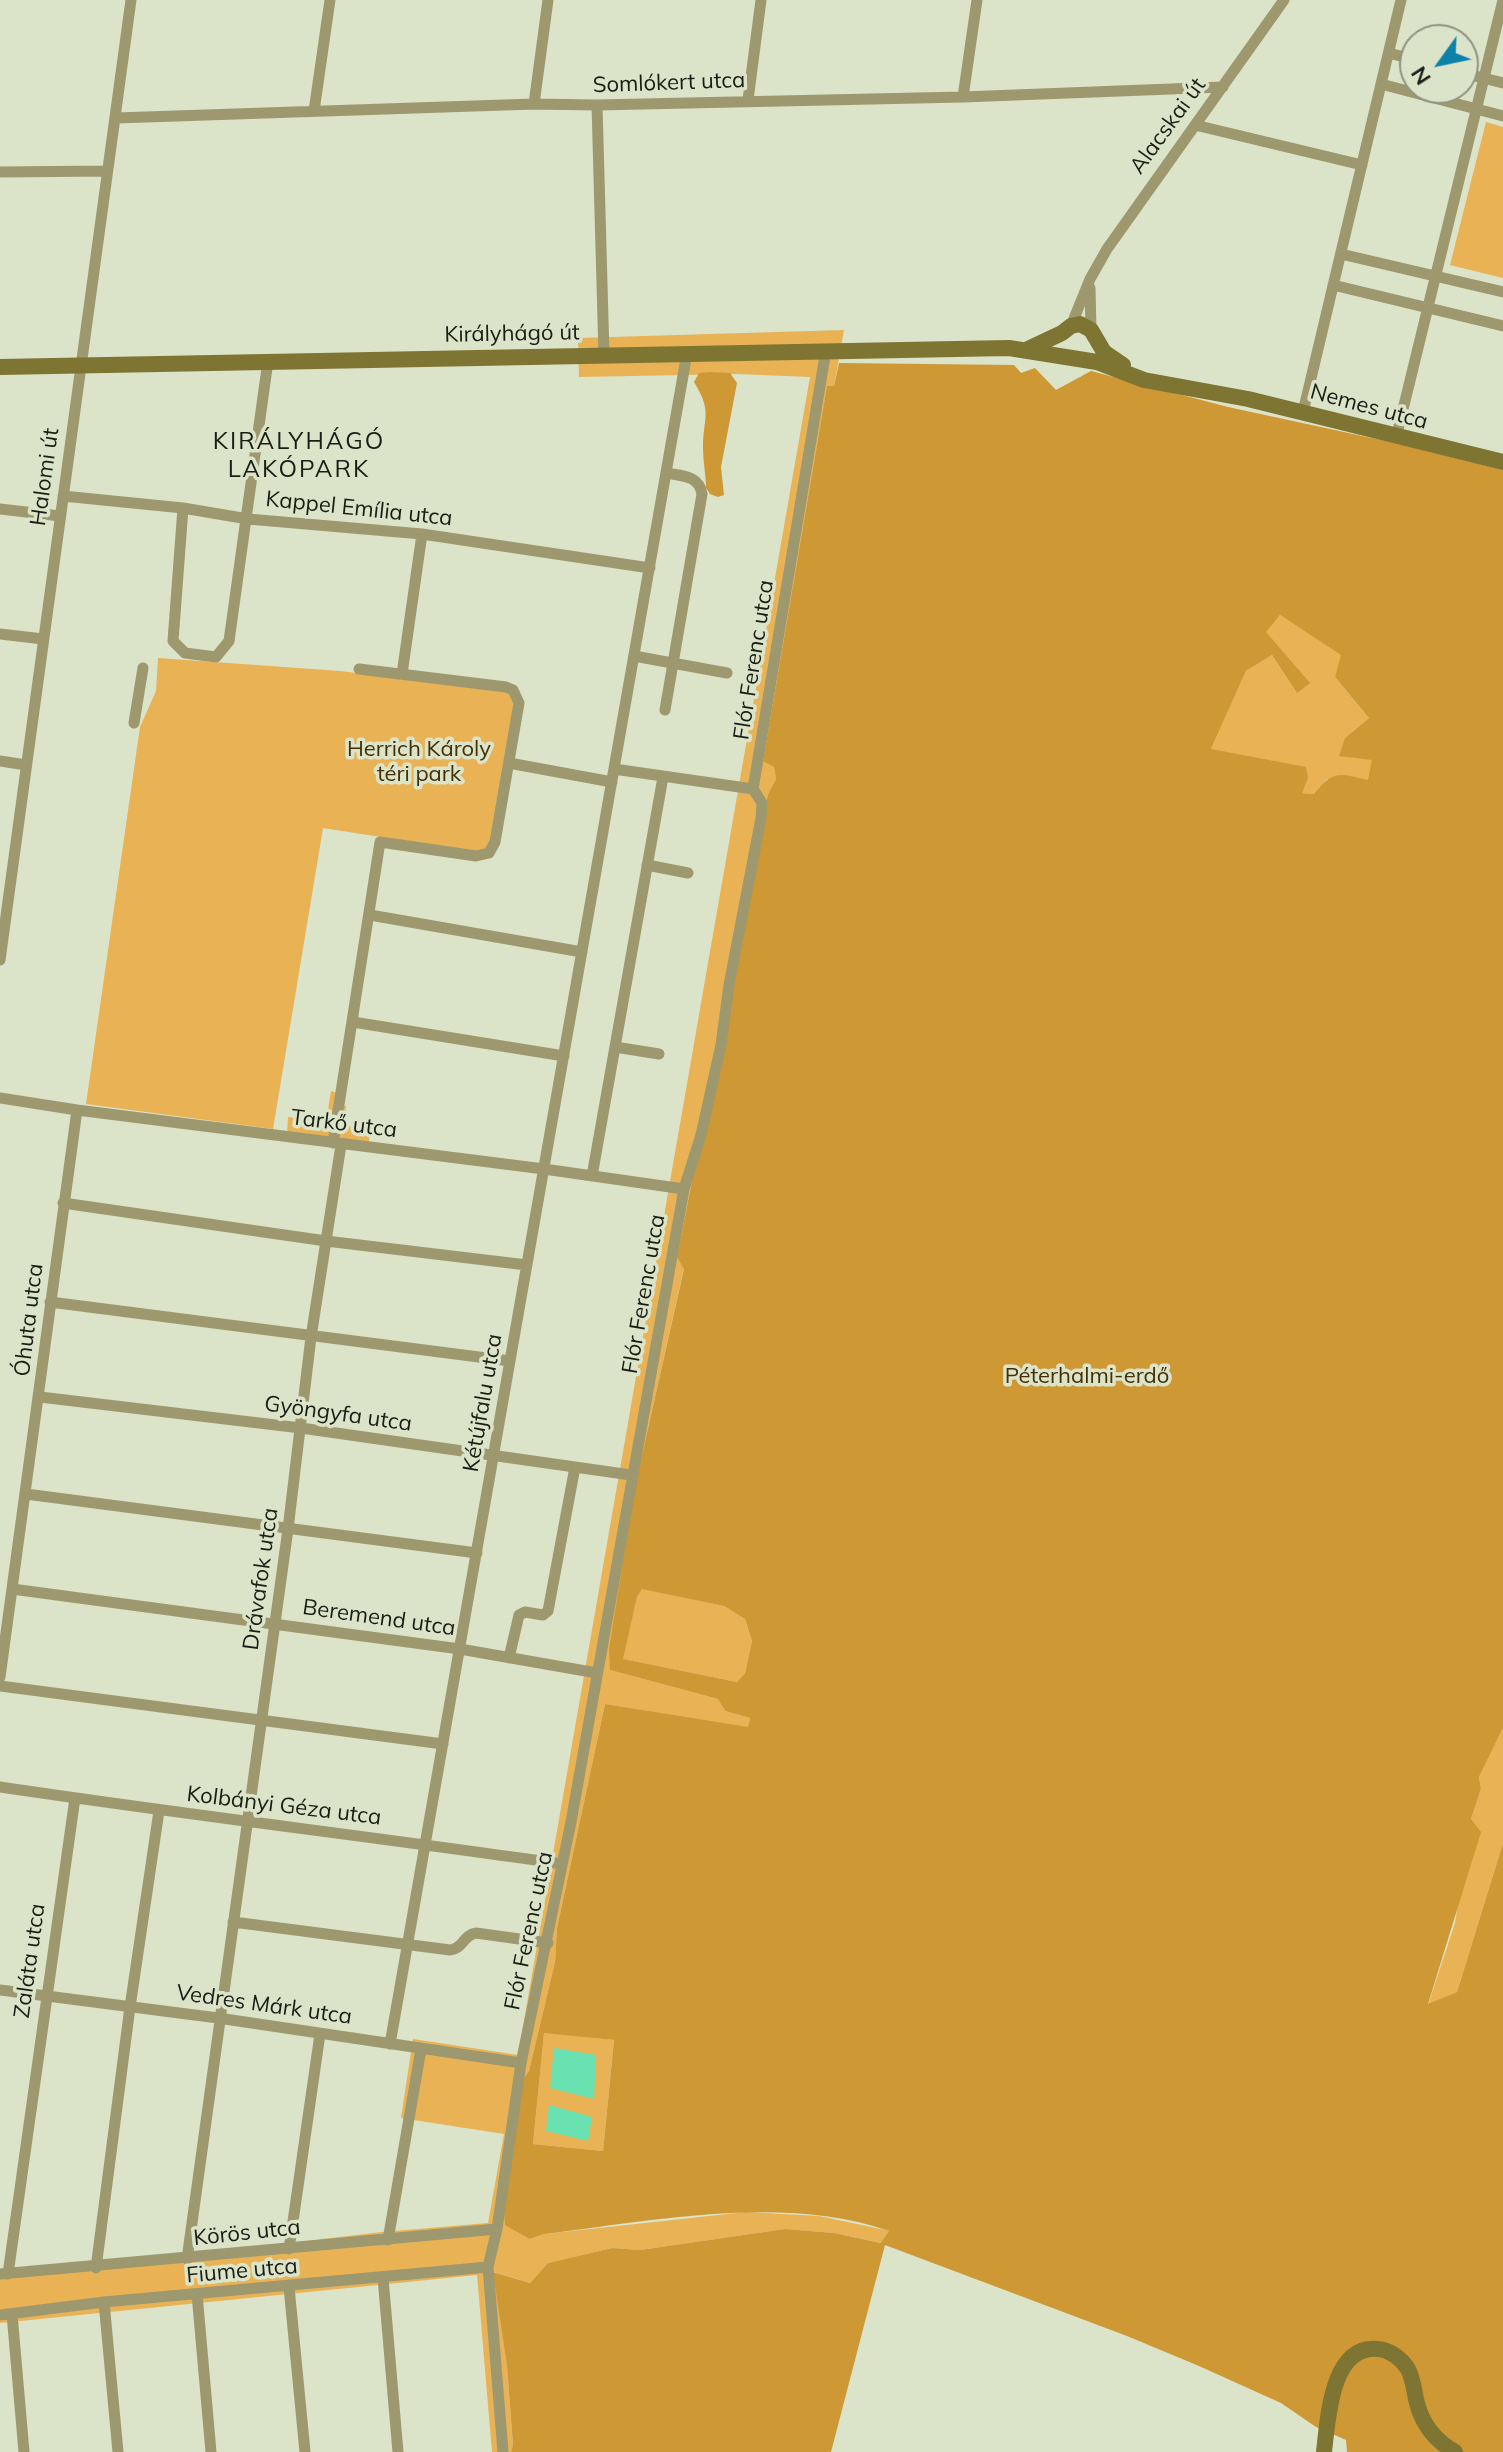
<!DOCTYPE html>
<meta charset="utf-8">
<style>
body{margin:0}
#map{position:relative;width:1503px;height:2452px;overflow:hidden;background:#dbe3c9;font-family:Mulish,sans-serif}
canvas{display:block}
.north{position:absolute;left:1399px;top:24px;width:80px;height:80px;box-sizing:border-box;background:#dbe3c9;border:2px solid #8e9481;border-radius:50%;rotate:237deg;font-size:22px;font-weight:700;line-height:32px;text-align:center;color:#1a1d14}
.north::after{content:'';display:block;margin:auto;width:28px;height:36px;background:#0d82a8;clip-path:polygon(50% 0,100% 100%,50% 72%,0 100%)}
</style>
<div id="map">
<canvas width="1503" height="2452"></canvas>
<div class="north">N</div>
</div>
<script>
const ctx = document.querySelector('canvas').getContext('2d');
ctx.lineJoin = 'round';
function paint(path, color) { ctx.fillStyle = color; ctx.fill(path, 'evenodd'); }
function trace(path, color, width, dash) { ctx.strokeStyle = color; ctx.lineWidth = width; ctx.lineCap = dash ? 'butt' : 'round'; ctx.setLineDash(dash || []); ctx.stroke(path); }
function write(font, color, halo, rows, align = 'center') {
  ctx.font = font + ' Mulish,sans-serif'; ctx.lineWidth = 7; ctx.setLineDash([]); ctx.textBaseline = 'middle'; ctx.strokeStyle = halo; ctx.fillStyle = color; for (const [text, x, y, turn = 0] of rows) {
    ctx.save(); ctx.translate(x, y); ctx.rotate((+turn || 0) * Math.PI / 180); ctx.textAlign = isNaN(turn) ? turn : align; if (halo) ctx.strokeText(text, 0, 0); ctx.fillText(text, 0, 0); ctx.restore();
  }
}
const green = new Path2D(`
 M1486,122L1503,127V278L1450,265Z
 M844,330L834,386L827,387L763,760L774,767L776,779L768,794L677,1257L684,1268L635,1486L610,1670L718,1699L725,1711L750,1718L748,1728L605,1704L557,1928L555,1962L529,2071L524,2078L530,2239L544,2234L746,2212L819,2216L890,2231L882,2243L834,2233L785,2229L640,2250L612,2248L548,2263L530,2283L494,2272L507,2366L513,2445L511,2452H492L477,2275L0,2323V2277L382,2232L488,2223L504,2134L401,2118L413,2039L518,2055L810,377L737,374L579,377L578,338Z
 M1280,615L1342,655L1335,677L1369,718L1345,738L1373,760L1369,780L1327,779L1314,794L1302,793L1211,749L1246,671L1272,655L1297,693L1265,632Z
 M158,658L340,671L503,691L508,693L514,701L491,841L487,849L477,852L323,828L273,1129L86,1104L140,727L156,691Z
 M331,1091L337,1093L330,1141L287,1135L288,1117L319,1121L327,1116Z
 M341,1106H346L344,1122L348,1126L371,1129L368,1146L336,1141Z
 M642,1588L724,1606L745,1619L752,1641L745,1673L737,1682L622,1659L637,1597Z
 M1503,1728V1843L1457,1992L1428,2005L1455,1923L1471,1819L1481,1789L1479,1777Z
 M544,2032L614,2040L603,2151L533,2144Z`);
const forest = new Path2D(`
 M839,363L1014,365L1021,373L1035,368L1056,390L1091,371L1228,407L1395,443L1503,470V1728L1479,1777L1481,1789L1471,1819L1481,1832L1428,2004L1457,1992L1503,1843V2452H1347L1346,2440L1316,2427L1281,2403L1199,2366L1127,2336L885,2245L831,2452H511L513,2445L507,2366L493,2272L530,2283L548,2263L612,2248L640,2250L785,2229L834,2233L881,2243L889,2231C785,2194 652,2221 544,2234L530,2239L505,2225L504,2205L524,2078L529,2071L555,1962L557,1928L605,1704L748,1727L750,1718L725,1711L718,1699L610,1670L609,1649L635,1486L684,1269L677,1257L768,794L776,779L774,767L763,761L827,386H834ZM1280,615L1341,655L1335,677L1369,718L1345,738L1339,756L1372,760L1368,780C1339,774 1334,769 1314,794L1302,793L1308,778L1306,767L1211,749L1246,671L1272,655L1297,693L1310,683L1266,632ZM642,1589L724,1606L745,1619L752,1641L745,1673L737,1682L623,1659L637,1597ZM544,2033L614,2040L603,2151L533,2144Z
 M711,372L730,373L737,383L721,467L724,495L718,497L710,494L706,488C706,475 703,462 703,449C703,416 713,413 694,382L699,373Z`);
const water = new Path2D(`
 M554,2048L596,2055L594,2099L550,2088Z
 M549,2105L592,2117L588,2141L546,2131Z`);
const street = new Path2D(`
 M1389,53L1415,60
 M1463,73L1503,83
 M1381,84L1503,116
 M963,97L977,0
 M748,100L761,0
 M534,104L548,0
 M597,105L604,355
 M314,111L330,0
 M116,118L534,104L597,105L963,97L1223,87
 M1195,125L1362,165
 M0,172L107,171
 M1341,254L1503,292
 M1333,285L1503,326
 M1090,288L1091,330
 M1071,326L1090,279L1107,249L1284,0
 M1303,412L1401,0
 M1396,438L1503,0
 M63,496L183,508L248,519L422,534L650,568
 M183,508L173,641L185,653L216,657L229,641L268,361
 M0,509L60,516
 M0,634L43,639
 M634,656L727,673
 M402,674L422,534
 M665,710L702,494C699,475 682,476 666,473
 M134,723L143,668
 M0,761L26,765
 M509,763L612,782
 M614,769L753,789
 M647,865L688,873
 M370,915L582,952
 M0,960L131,0
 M353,1022L564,1056
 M615,1047L659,1054
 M0,1098L77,1110L544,1169L684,1189
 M333,1143L380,842L476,856L489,853L495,842L519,703L513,690L506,687L359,669
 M592,1176L663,777
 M63,1203L326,1241L527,1265
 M50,1302L510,1361
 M40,1397L301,1428L631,1475
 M26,1494L477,1553
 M12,1589L460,1649L597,1673
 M509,1658L519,1615L525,1612L543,1615L548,1611L575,1467
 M0,1677L77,1110
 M0,1686L443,1744
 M0,1787C187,1815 375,1837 562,1864
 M233,1922L450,1950C463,1949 463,1935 476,1933L548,1943
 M0,1990L218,2018L521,2063
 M390,2044L687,353
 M388,2240L421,2049
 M289,2249L320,2034
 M187,2259L288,1529L311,1337L341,1145
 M96,2268L130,2007L159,1811
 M0,2274L497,2229
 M8,2274L75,1798
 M383,2278L398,2452
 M289,2287L305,2452
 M197,2294L211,2452
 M104,2302L118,2452
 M12,2314L24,2452
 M0,2315L104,2302L488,2267
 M503,2452L488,2267L497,2229L521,2063L571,1822L684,1189L701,1135L721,1045L729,985L761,818L762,803L753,789L826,350`);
const secondary = new Path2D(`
 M1028,349L1062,333L1071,326L1080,324L1091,330L1104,352L1123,365
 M0,367L1009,348L1097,362L1144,380L1248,399L1503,462
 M1324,2452C1328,2419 1331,2344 1378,2349C1390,2350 1402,2359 1408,2369C1413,2379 1414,2389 1416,2399C1421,2423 1434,2440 1455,2452`);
const streetNames = [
 ["Somlókert utca",669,83,-2],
 ["Alacskai út",1168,126,-54],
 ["Királyhágó út",512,334,-1],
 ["Nemes utca",1369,407,15],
 ["Halomi út",45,477,-82],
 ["Kappel Emília utca",359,509,6],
 ["Flór Ferenc utca",754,660,-81],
 ["Tarkő utca",344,1124,7],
 ["Flór Ferenc utca",644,1294,-80],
 ["Óhuta utca",29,1320,-83],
 ["Kétújfalu utca",483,1403,-80],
 ["Gyöngyfa utca",338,1414,8],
 ["Drávafok utca",261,1579,-82],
 ["Beremend utca",379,1618,8],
 ["Kolbányi Géza utca",284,1806,7],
 ["Flór Ferenc utca",529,1931,-78],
 ["Zaláta utca",30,1961,-82],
 ["Vedres Márk utca",264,2005,8],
 ["Körös utca",247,2233,-6],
 ["Fiume utca",242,2271,-5]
];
const parkNames = [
 ["Herrich Károly",419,749],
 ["téri park",419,774],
 ["Péterhalmi-erdő",1087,1376]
];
const neighbourhoodNames = [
 ["KIRÁLYHÁGÓ",299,442],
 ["LAKÓPARK",299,470]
];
paint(green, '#e8b255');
paint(forest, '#ce9835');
paint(water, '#6ae1b0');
trace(street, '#9e986e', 11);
trace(secondary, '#7f7533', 16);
write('22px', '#1a1d14', '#dbe3c9', streetNames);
write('22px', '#452f05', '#dbe3c9', parkNames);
ctx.letterSpacing = '2px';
write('24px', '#1a1d14', '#dbe3c9', neighbourhoodNames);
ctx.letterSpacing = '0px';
</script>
